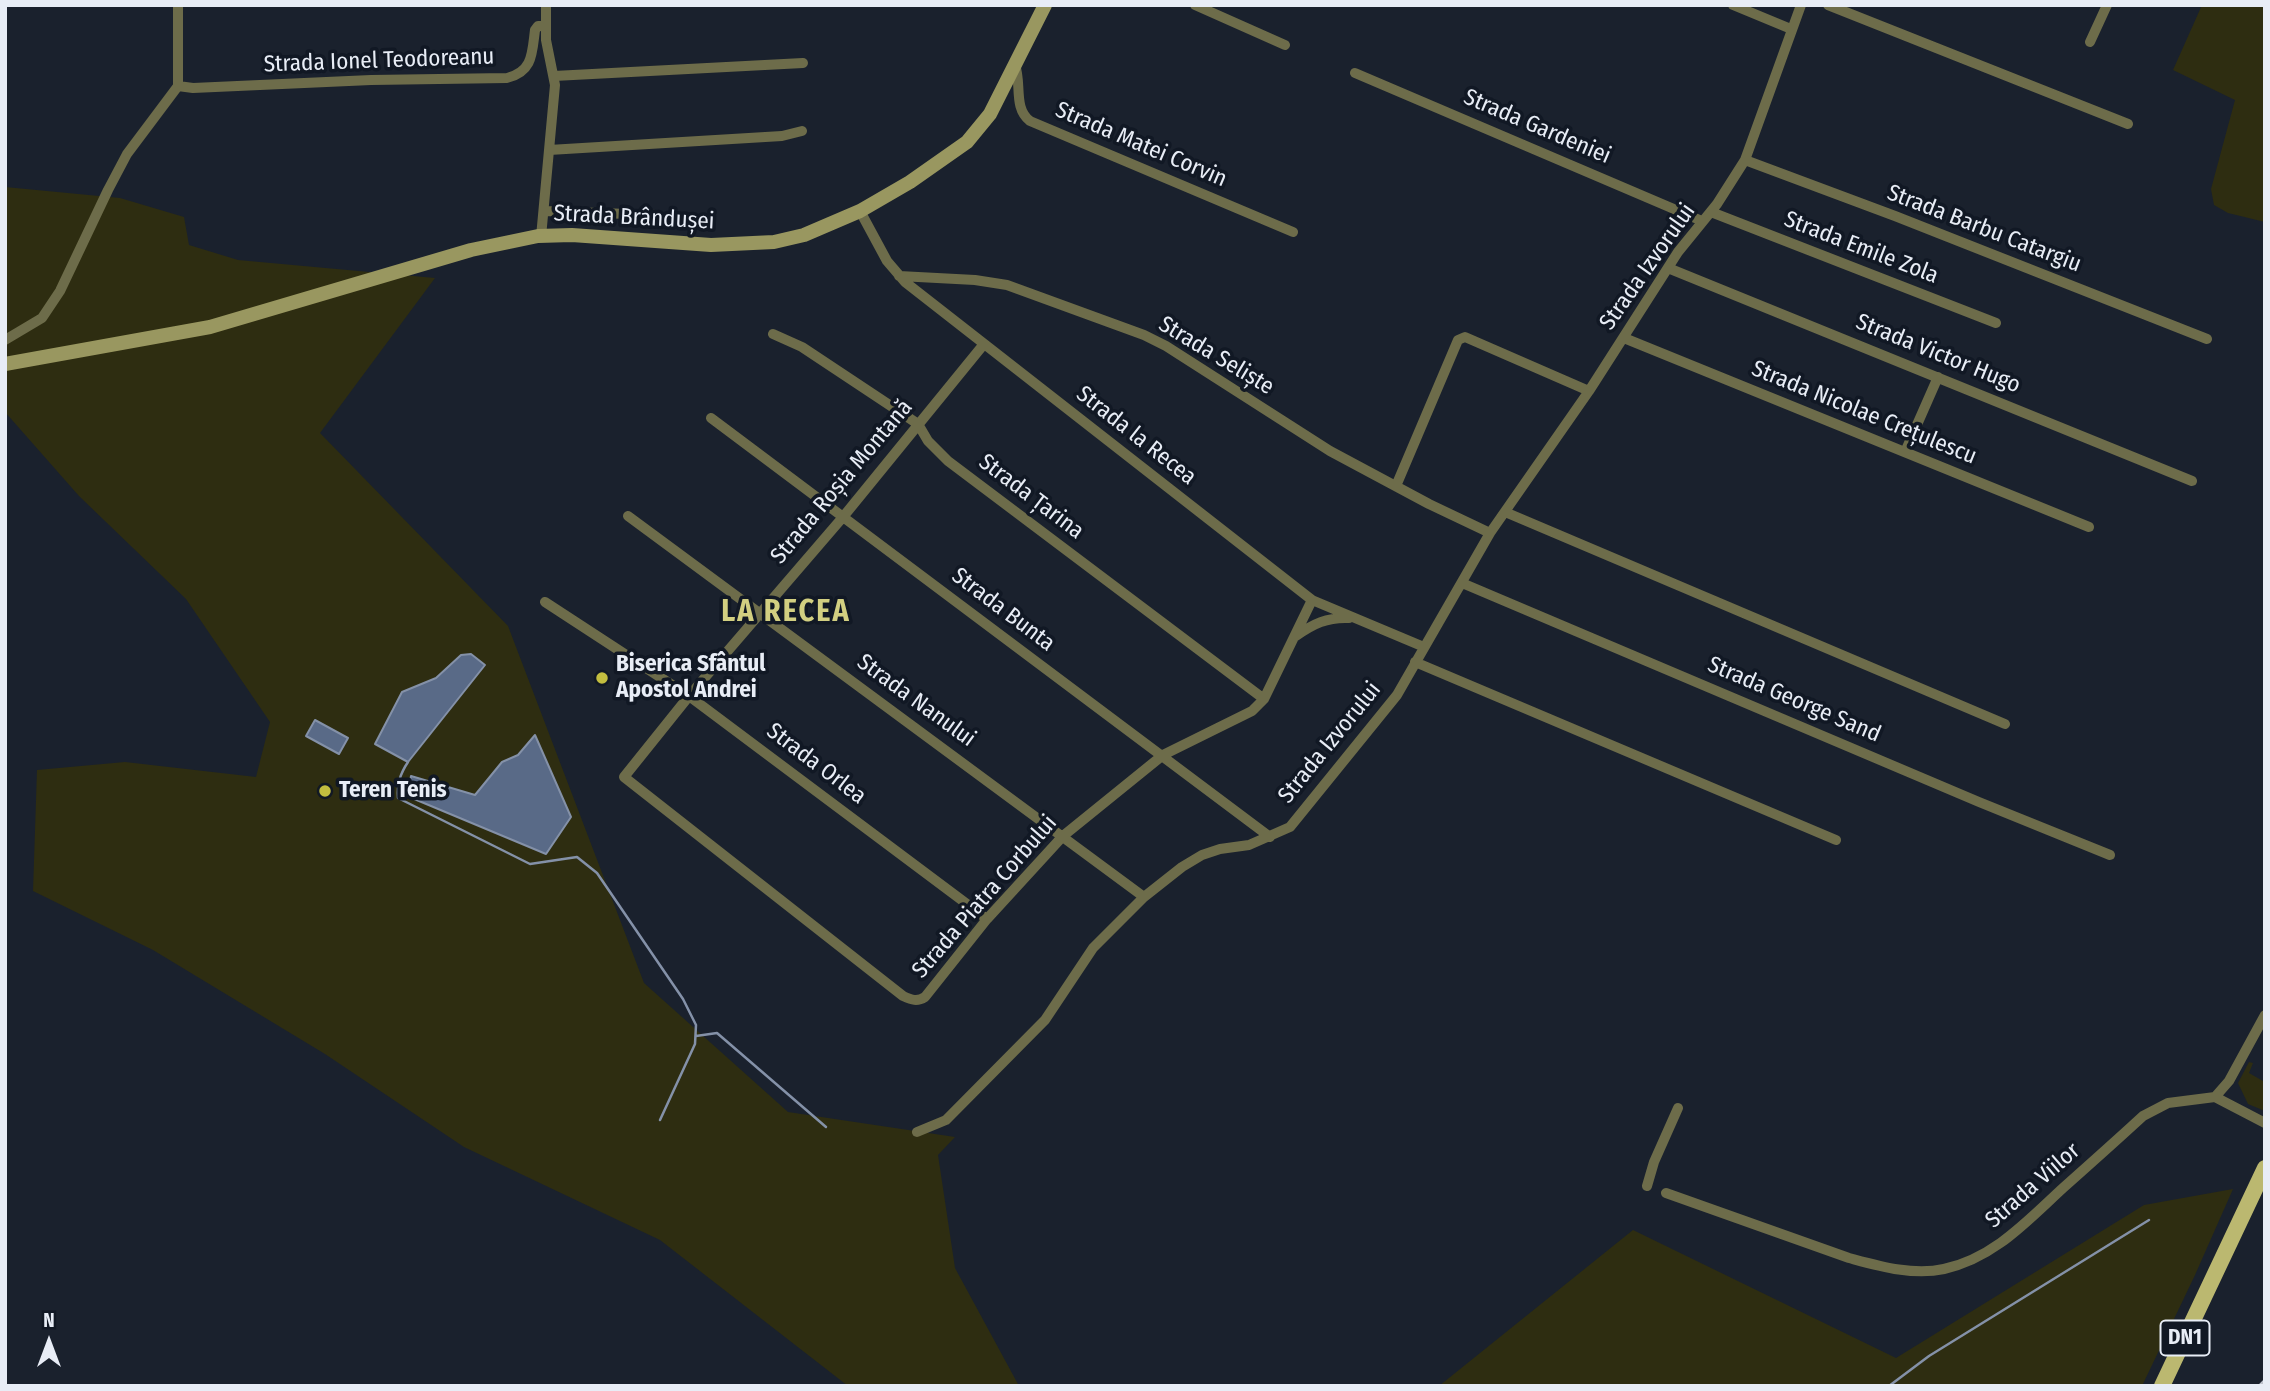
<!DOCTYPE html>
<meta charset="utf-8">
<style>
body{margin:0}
#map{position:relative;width:2270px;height:1391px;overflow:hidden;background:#1a212d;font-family:"Fira Sans Condensed",sans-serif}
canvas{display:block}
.frame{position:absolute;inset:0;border:7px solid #e8edf6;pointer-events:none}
.north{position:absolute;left:14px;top:1307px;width:70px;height:70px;-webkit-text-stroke:5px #111824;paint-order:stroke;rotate:0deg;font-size:19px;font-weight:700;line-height:28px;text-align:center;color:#e8edf6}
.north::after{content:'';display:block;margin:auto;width:24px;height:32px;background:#e8edf6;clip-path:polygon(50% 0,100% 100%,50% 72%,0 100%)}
</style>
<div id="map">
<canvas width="2270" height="1391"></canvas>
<div class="frame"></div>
<div class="north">N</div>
</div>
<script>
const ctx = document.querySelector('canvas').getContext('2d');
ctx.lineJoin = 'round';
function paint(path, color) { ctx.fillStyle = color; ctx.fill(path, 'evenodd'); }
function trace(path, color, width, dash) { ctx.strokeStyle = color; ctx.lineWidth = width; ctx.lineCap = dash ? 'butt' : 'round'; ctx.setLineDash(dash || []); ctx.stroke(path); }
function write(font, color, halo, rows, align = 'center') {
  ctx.font = font + ' "Fira Sans Condensed",sans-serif'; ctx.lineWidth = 7; ctx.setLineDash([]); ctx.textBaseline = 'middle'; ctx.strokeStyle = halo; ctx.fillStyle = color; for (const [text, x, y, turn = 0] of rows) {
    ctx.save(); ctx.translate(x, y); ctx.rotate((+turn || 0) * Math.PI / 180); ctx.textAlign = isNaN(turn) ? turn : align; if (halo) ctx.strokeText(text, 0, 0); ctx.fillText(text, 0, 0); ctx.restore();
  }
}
const green = new Path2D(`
 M2202,5H2265V222L2228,213L2214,205L2211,189L2235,100L2173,70Z
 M5,187L120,198L184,217L189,245L238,260L435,278L320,433L508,626L644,983L788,1112L955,1137L938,1155L955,1268L1019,1386H848L660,1240L464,1147L325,1054L153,950L33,891L37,770L125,762L256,777L270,722L186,599L79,496L5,412Z
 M2249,1062L2253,1063L2249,1073L2263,1081L2265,1079V1111L2248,1104L2238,1083Z
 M2233,1189L2195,1275L2142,1386H1439L1633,1230L1896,1358L2144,1205Z`);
const water = new Path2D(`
 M471,654L485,665L408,762L375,744L402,692L436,678L461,655Z
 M315,720L348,738L339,754L306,736Z
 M535,735L571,817L546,854L407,796L411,776L475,795L502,762L518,755Z`);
const stream = new Path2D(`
 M408,762C400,774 397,784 398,798L530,864L577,857L597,873L683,999L696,1025L695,1044L660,1120
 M696,1036L717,1033L826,1127
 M1889,1386L1929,1356L2149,1220`);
const minor = new Path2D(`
 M178,5V86
 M1195,5L1285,45
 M1733,5L1791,29
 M1828,5L2128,124
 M2090,42L2107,5
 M1015,65C1022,84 1013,108 1030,121L1293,232
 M1355,73L1702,221
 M554,76L803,63
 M178,86L193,88L371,80L507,78C533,72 532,53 535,30L538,26H545
 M549,150L782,136L802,131
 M1745,160L1895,216L2207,339
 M544,211L656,215
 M860,211L887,261L905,282L1312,600L1424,647
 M1711,212L1996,323
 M541,237L555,85L546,40V5
 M1668,268L2192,481
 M899,276L975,280L1007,285L1144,335L1166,346L1330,451L1429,504L1490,533
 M773,334L802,347L918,424L928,441L948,461L1264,699
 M1624,338L2089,527
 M5,340L42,318L60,291L108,190L127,154L178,86
 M984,344L843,517L689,696L624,777L903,996C912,1000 917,1002 925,997L987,919L1063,836L1163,755L1252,711L1264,699L1312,600
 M711,418L1270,837
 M1905,452L1938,377
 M1396,486L1458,340L1465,337L1589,391
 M1505,512L2005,724
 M628,516L1144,897
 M1462,583L1979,802L2110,855
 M545,602L689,696L987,919
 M1296,636C1313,624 1327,617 1349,618
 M1415,662L1836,840
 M2215,1097L2229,1081L2265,1015
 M917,1132L946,1120L1045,1020L1093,948L1144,897L1182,867L1202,855L1220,849L1249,845L1290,827L1397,695L1490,533L1589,391L1678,252L1717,204L1745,160L1801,5
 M1647,1186L1654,1162L1678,1108
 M1666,1193L1849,1258C1879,1266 1913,1276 1944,1269C1994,1258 2027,1221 2063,1188C2090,1164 2117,1140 2143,1116L2168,1103L2215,1097L2265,1123`);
const secondary = new Path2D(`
 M5,364L210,327L471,250L538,236L572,235L711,245L774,242L804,235L860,211L910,182L967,142L990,114L1045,5`);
const primary = new Path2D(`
 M2162,1386L2265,1168`);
const rail = new Path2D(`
 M2259,1386L2265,1380`);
const markers = [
 [602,678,7,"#c2bd3f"],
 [325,791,7,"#c2bd3f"]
];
const shields = [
 [2185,1338,49]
];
const shieldNames = [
 ["DN1",2185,1338]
];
const streetNames = [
 ["Strada Ionel Teodoreanu",379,61,-2],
 ["Strada Gardeniei",1537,127,23],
 ["Strada Matei Corvin",1141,145,23],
 ["Strada Brândușei",634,218,3],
 ["Strada Barbu Catargiu",1984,229,21],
 ["Strada Emile Zola",1861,248,21],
 ["Strada Izvorului",1648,267,-55],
 ["Strada Victor Hugo",1938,354,22],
 ["Strada Seliște",1216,356,31],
 ["Strada Nicolae Crețulescu",1864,413,22],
 ["Strada la Recea",1136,436,38],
 ["Strada Roșia Montană",842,482,-50],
 ["Strada Țarina",1031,497,37],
 ["Strada Bunta",1003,610,37],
 ["Strada George Sand",1794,700,23],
 ["Strada Nanului",916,701,36],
 ["Strada Izvorului",1330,743,-51],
 ["Strada Orlea",816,764,37],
 ["Strada Piatra Corbului",985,897,-49],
 ["Strada Viilor",2033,1186,-41]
];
const poiNames = [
 ["Biserica Sfântul",616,665],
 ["Apostol Andrei",616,691],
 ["Teren Tenis",339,791]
];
const districtNames = [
 ["LA RECEA",786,613]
];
paint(green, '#2e2d11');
paint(water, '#596a87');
trace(water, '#8491a8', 2);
trace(stream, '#8491a8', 2.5);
trace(minor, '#6d6c4a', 10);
trace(secondary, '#999760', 14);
trace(primary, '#bbb870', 16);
trace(rail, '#bec3cd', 2.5, [12, 12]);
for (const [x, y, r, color] of markers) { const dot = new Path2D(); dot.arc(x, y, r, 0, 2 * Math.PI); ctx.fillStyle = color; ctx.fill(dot); trace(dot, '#111824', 2.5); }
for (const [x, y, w] of shields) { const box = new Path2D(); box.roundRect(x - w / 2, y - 17.5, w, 35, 5); ctx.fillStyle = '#111824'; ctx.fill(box); trace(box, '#e8edf6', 2); }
write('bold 21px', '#e8edf6', null, shieldNames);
write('23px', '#e8edf6', '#111824', streetNames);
write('bold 23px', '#e8edf6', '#111824', poiNames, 'left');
ctx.letterSpacing = '2px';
write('bold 30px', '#d2cf81', '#111824', districtNames);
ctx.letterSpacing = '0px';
</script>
